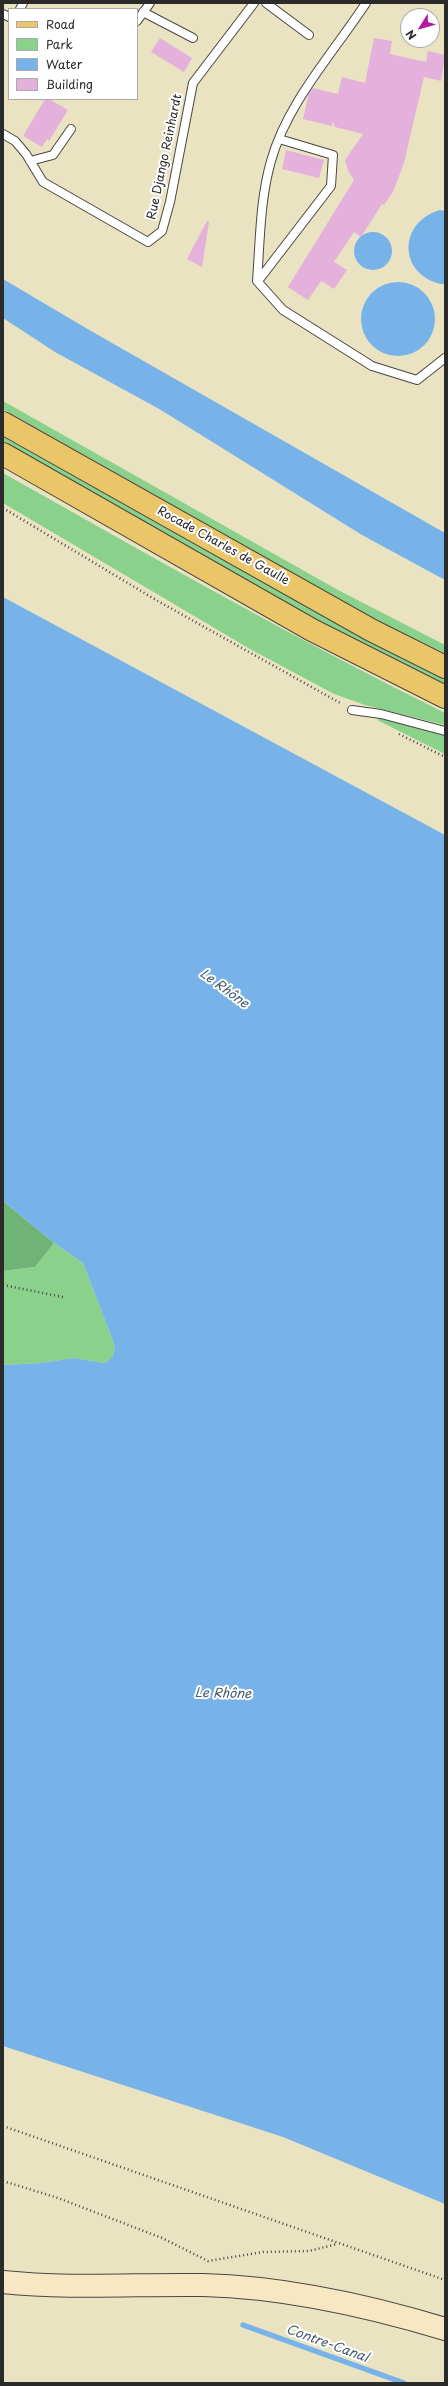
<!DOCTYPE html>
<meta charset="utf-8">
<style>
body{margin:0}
#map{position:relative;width:448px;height:2386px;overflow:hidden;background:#eae3c2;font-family:"Playpen Sans",sans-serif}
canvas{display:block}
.frame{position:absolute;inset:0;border:4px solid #2b2b2b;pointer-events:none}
.legend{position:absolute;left:8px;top:8px;width:130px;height:92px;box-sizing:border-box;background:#fff;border:1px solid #aaa;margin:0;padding:5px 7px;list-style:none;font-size:12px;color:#2b2b2b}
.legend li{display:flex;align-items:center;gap:8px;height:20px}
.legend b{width:20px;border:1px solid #aaa}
.north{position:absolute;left:400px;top:8px;width:40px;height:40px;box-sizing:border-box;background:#fff;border:1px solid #aaa;border-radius:50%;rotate:233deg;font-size:11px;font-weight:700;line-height:16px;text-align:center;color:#2b2b2b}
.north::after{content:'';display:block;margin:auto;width:14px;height:18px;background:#b5179e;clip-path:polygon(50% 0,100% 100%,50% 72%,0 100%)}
</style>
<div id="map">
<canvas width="448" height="2386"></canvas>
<div class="frame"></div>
<ul class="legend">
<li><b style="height:5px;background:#ebc669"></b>Road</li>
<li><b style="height:11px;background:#8ad18b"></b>Park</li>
<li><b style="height:11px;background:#77b3e9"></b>Water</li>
<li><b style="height:11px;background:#e3b1db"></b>Building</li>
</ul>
<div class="north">N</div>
</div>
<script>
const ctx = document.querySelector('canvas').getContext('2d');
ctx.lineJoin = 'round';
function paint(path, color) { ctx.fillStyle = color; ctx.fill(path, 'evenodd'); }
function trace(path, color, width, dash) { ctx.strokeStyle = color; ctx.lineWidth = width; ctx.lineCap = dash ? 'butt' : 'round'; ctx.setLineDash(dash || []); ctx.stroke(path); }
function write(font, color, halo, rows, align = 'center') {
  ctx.font = font + ' "Playpen Sans",sans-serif'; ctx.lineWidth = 4; ctx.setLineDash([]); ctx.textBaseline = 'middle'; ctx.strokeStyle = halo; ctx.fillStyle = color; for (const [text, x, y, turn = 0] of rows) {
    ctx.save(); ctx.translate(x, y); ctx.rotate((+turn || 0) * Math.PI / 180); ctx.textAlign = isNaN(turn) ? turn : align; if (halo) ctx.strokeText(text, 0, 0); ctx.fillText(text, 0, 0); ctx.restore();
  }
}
const green = new Path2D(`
 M3,401L338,590L445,645V653L386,625L3,409Z
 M3,434L445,676V687C294,615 148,526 3,442Z
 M3,473C149,555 295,639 445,713V725L365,705L334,694L250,649L3,503Z
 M377,718L445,734V754L379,721Z
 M54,1243L83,1263L115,1346L113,1356L105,1363L73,1358L41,1363L3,1365V1271L35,1267Z`);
const forest = new Path2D(`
 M3,1201L54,1243L35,1267L3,1271Z`);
const water = new Path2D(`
 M440,210L445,211V284H441C398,274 398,222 440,210Z
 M354 251a19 19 0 1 1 38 0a19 19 0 1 1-38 0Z
 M3,279L91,331L445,533V580L362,535L161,410L55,352L3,318Z
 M361 319a37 37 0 1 1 74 0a37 37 0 1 1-74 0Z
 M3,597L445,835V2204L283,2137L3,2046V1365L41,1363L73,1358L105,1363L113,1356L115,1346L83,1263L54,1243L3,1201Z`);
const stream = new Path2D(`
 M243,2325L404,2383`);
const building = new Path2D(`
 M160,38L192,58L184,72L151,52Z
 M374,38L392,41L390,54L426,62L428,51L445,55L441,81L424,77L404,163L393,192L384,205L382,204L361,237L354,232L334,262L347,270L334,289L321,281L308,300L288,287L354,180L348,171L345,160L363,134L335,127L333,121L332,126L303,119L309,93L313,88L338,94L342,77L365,83Z
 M45,99H49L68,110L49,141L47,139L42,147L23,136Z
 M286,150L324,160L319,178L282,169Z
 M207,221L209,222L202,267L187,259Z`);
const path = new Path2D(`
 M3,508L156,600L342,704
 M399,734L445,757
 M3,1285L63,1297
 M3,2126L445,2280
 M3,2181L58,2198L162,2238L208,2261L263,2252L309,2251L337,2244`);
const service = new Path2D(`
 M266,3L309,35
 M366,3C334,52 287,103 271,161C260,199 260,242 257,281L283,310L372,366L417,380L445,358
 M20,9L23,3
 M143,12L193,38
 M3,14L9,17
 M137,21L150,3
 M3,134L15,141L26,154L43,182L148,242L162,231L170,202L193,83L254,3
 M30,161L53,155L71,129
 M258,281L331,186L333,155L279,139
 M352,710L381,714L445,731`);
const secondary = new Path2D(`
 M3,2282C70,2289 136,2284 203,2285C283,2287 369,2306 445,2329`);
const primary = new Path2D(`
 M3,423L371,630L445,667
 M3,454L312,630L445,697`);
const streetNames = [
 ["Rue Django Reinhardt",165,157,-78],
 ["Rocade Charles de Gaulle",223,546,29]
];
const waterNames = [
 ["Le Rhône",224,989,36],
 ["Le Rhône",223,1694,1],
 ["Contre-Canal",327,2344,20]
];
paint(green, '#8ad18b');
paint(forest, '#6fb377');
paint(water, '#77b3e9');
trace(stream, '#77b3e9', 5.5);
paint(building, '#e3b1db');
trace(service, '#484742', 10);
trace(secondary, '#484742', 24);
trace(primary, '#484742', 24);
trace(path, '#484742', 2.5, [1, 3]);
trace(service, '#fff', 8);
trace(secondary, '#f7e8c3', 22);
trace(primary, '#ebc669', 22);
write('12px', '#2b2b2b', '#fff', streetNames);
write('italic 13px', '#465b6e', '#fff', waterNames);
</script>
